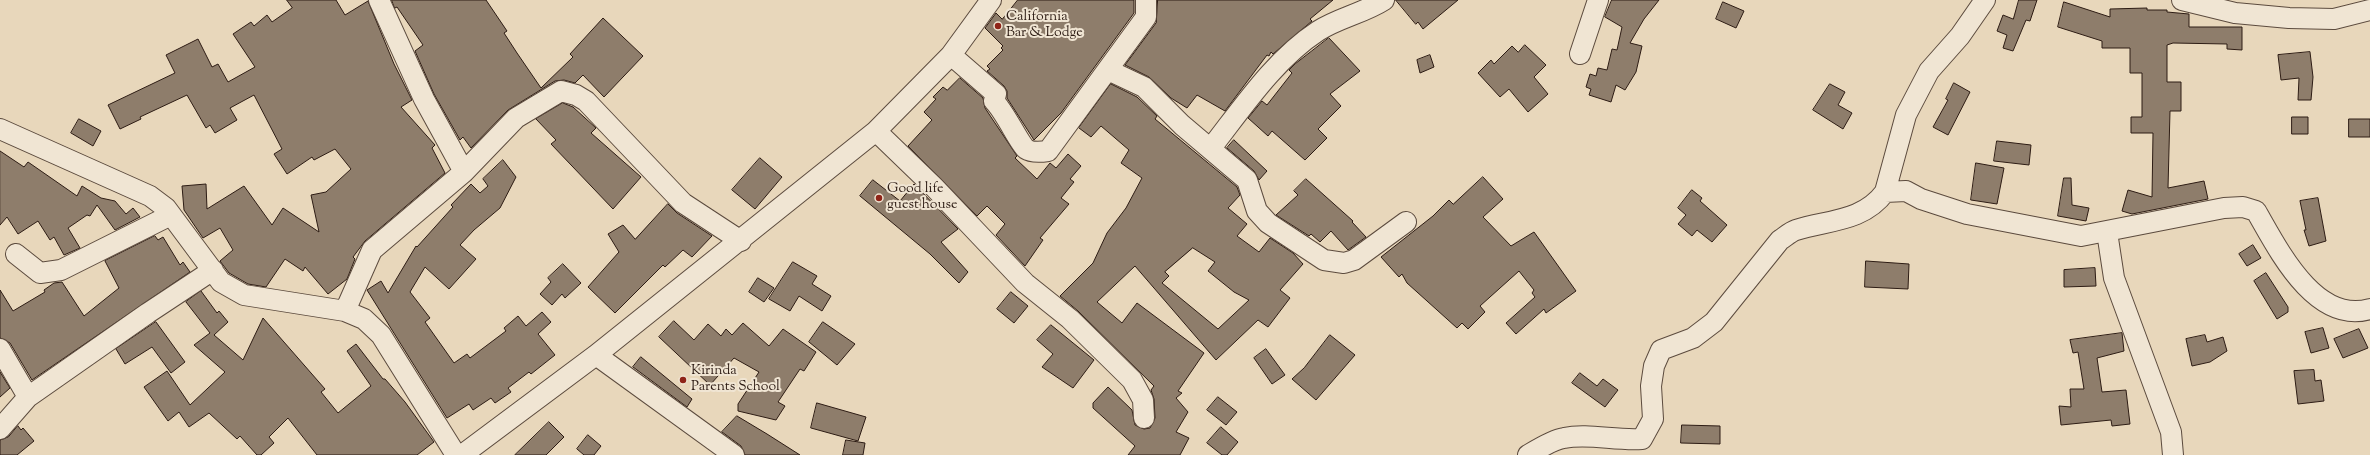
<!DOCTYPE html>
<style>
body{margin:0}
canvas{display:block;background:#e8d7bb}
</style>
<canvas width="2370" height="455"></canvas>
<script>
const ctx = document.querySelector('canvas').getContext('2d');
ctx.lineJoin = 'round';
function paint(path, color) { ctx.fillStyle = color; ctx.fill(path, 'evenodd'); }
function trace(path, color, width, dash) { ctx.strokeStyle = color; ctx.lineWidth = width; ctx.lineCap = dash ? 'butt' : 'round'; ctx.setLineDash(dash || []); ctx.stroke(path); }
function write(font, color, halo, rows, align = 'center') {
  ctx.font = font + ' "Sorts Mill Goudy",serif'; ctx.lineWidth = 4; ctx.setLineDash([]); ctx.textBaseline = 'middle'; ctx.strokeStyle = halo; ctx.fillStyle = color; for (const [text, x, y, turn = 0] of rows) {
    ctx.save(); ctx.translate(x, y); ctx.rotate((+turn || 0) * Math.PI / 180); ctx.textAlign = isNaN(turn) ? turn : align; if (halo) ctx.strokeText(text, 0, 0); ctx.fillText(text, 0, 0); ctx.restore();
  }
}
const building = new Path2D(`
 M287,0H336L345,15L368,1L394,64L412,100L401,107L435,145L432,148L445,173L365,241L353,257L355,259L347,279L328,294L305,267L303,271L285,259L266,287L248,284L229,273L220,261L233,250L220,228L203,238L184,210L182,186L206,184L207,209L244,186L272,225L283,208L319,232L311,195L326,192L351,169L335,149L314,160L312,157L287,174L274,154L282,149L254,95L230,108L237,120L215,133L210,125L206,128L187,95L140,117L141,119L120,129L108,105L175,73L166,55L198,39L212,67L218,64L228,82L255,67L233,34L251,22L254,26L267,15L272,22L292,8Z
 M392,0H486L507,31L504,33L517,53L541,88L573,57L570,54L603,18L643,56L604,97L583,75L575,83L564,80L555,81L508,110L471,148L463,137L460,140L434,94L415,51L423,45L397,7L395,8Z
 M1018,0H1134V13L1061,113L1034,140L1007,98V91L1004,86L987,71L990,69L987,66L1003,50L1001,48L1003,46L985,28L996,13L1002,19Z
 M1158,0H1333L1310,19L1312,21L1273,54L1271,52L1269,56L1267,55L1225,111L1197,95L1187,108L1171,98L1149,77L1125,65L1156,23Z
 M1396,0H1458L1423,29L1418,22L1416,24Z
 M1612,0H1659L1644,19L1630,43L1642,46L1636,72L1625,90L1616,85L1611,102L1589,95L1591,89L1586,87L1590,74L1596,76L1598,68L1607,70L1612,49L1617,50L1622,27L1605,17Z
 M2019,0H2037L2030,21L2026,20L2013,51L2003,48L2007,35L1997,31L2003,15L2013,19Z
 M1723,2L1744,11L1736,28L1716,19Z
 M2064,2L2110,17V9L2147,8V10H2167V12L2189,14V27H2242V50L2227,49V44L2173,43L2167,45V82H2181V111H2170L2168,188L2204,181L2208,199L2132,214L2122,211L2128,190L2152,197L2153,133H2131V117H2142V73H2130V48H2102V41L2058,27Z
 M1329,38L1360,71L1330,94L1341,106L1318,129L1327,138L1305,160L1272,131L1268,136L1248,118L1262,101L1267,105L1292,73L1289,70L1295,64Z
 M1525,45L1546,65L1534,77L1548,94L1528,112L1509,89L1500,97L1478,73L1491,60L1494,64L1512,46L1518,52Z
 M2310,52L2313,77L2311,100H2298L2299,78L2281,80L2278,55Z
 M1430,55L1434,67L1420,73L1417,60Z
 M960,78L983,98L985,108L1017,156L1015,158L1037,179L1050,163L1056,168L1068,154L1081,166L1070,179L1074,182L1061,198L1069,204L1040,238L1043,240L1025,266L996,235L1005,224L987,206L977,216L908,146L932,120L924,112L936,99L933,97L943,87L947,90Z
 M1954,83L1970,92L1948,135L1933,127L1948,100L1946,99Z
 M1111,84L1137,97L1157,116L1155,119L1237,187L1240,195L1228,208L1247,224L1237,236L1259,252L1270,238L1293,253L1303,264L1280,290L1290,298L1268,327L1258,320L1216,360L1135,266L1097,302L1122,323L1137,303L1204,353L1178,391L1182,393L1176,398L1188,412L1176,432L1189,438L1180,455H1128L1135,446L1093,408V403L1108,387L1132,410L1135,425L1144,429L1150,428L1155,418L1154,399L1151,390L1154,386L1078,311L1060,296L1093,263L1107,233L1126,208L1142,178L1121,163L1129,150L1101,126L1091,137L1079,128ZM1193,248L1215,262L1208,271L1234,292L1249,300L1218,329L1162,283L1169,276L1165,272Z
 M1830,84L1845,92L1838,105L1852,113L1843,129L1813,110Z
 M563,103L573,107L596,128L591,133L641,177L613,209L551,144L556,140L536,119Z
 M2292,117H2308V134H2292Z
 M79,119L101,131L93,146L71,133Z
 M2349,119H2370V137H2349Z
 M1234,140L1267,171L1259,180L1254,171L1227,148Z
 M1997,141L2031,145L2029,165L1994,161Z
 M0,151L24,167L28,162L77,196L82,186L101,198L115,201L126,214L133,208L140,217L115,230L97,205L90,216L87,215L68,228L80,248L64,255L54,237L50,240L38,221L18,234L7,217L0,225Z
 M760,158L782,177L755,209L732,190Z
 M503,160L516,177L500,208L474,230L460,245L476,259L449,289L425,267L410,292L430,318L425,322L454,363L467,354L470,358L506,331L504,328L518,316L526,326L542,312L551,322L538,334L555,355L531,374L529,372L508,388L511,392L495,403L491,398L473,410L469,404L447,418L367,290L381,281L388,293L416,246L417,247L453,207L451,205L471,184L480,193L488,186L483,179Z
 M1976,163L2004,168L1997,204L1971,200Z
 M1483,177L1503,199L1483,217L1511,246L1534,232L1576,291L1546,313L1544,309L1516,334L1506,323L1535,297L1532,293L1534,290L1519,271L1480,306L1485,312L1468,329L1462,323L1457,328L1407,283L1402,274L1399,277L1381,257L1433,216L1449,200L1453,204Z
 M2064,178H2071L2072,205L2089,208L2086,221L2058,216Z
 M1306,179L1353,221L1352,222L1366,237L1348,250L1331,231L1320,242L1311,234L1309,236L1276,215L1298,195L1294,191Z
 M873,180L900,201L914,184L958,229L941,242L968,272L959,283L930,254L860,196Z
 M1692,190L1702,198L1700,201L1727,225L1712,242L1697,230L1692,236L1678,224L1686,215L1678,208Z
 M2318,198L2326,241L2309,246L2304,230H2306L2300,201Z
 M668,204L677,213L712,236L692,257L683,250L665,267L663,265L615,313L588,287L619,252L608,234L623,225L635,239Z
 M155,236L158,240L163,237L180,265L183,262L190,272L32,380L10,343L0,338V290L13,311L45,292L44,290L54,283L62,282L84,316L119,288L105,261Z
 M2253,245L2261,258L2247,266L2239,254Z
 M1866,261L1909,264L1908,289L1865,287Z
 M793,262L817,276L812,284L831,296L822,311L799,296L790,311L769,299Z
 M563,264L581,283L565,298L562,294L552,305L540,294L551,282L548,278Z
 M2095,268L2096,286L2064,287V270Z
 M2266,273L2288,307V312L2277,319L2254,281Z
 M758,278L774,288L764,302L749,292Z
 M201,291L217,313L219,311L228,322L214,335L243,360L263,318L325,389L321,392L338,413L371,386L347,351L356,344L383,379H385L405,402L434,442L417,455H317L288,418L269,437L274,443L261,455H257L240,436L237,439L209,413L189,427L179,412L168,421L144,387L167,371L190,405L225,372L194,345L210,333L186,302Z
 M1011,292L1028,306L1014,323L997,309Z
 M674,321L694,340L708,324L721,336L726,329L732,335L743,323L769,346L783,329L816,352L804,371L800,369L778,402L785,406L776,420L738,411V404L759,372L734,358L710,385L659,337Z
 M156,322L185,362L171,373L152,347L125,364L116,349Z
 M823,322L855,344L837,365L809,342Z
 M1051,325L1094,360L1073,388L1042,367L1053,354L1037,340Z
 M2323,328L2329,348L2311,353L2305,332Z
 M2359,329L2368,348L2343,358L2334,339Z
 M2122,333L2124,351L2097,358L2102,392L2126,390L2130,424L2112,426L2111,420L2061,425L2059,406L2071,407L2070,389H2084L2078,352L2073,353L2070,340Z
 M1330,335L1355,355L1316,400L1292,379L1304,368Z
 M2205,335L2207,342L2223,337L2227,351L2210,362L2192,366L2186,339Z
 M1266,349L1285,375L1272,384L1254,358Z
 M641,357L692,399L687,407L633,367Z
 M2314,370L2315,381L2321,380L2324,401L2298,404L2294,371Z
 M0,372L10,388L0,397Z
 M1580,373L1597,386L1603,379L1618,390L1605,407L1572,383Z
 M1218,397L1237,412L1226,425L1207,410Z
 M817,403L866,417L858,441L811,428Z
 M737,416L767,434L800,455H745L741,446L722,432Z
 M549,422L564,437L546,455H515Z
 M1682,425L1720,426V444L1681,443Z
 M18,426L21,430L23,428L34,441L17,455H0V440L8,437Z
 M1221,427L1238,442L1227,455H1222L1207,443Z
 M588,435L601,446L594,455H584L577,449Z
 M846,440L865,443L863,455H843Z`);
const street = new Path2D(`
 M379,0L424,99L464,172
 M2182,0L2235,13L2289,18L2334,19L2370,10
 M1580,54L1598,0
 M951,55L996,94L994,101C1005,112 1019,143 1026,149C1032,153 1041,152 1048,151L1146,17V0
 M1108,70L1144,87L1182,125L1247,180L1257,211L1268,223L1324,260L1344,263L1354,260L1406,222
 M0,129L150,196L166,208L221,282L244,295L345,311L364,319L381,335L456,455
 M876,131L934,187L1025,283L1070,319L1132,380L1143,400L1144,418
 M1211,148C1243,107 1274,60 1318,31C1338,18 1364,13 1384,0
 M1885,192L1906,191L1921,199L1967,214L2081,236L2224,208L2243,207L2256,211C2278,249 2315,325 2370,309
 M2107,232L2114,278L2171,432L2173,455
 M16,254L40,273L61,270L171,215
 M345,311L372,250L464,172L516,118L561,91L576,95L586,101L683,203L741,241
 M0,349L28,397
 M596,355L734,455
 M0,429L28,397L148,313L213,270
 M462,455L596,355L876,131L951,55L991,0
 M1528,455C1538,449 1552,440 1564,438C1588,433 1616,441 1642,439L1653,419L1651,386L1654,366L1661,350L1693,338L1714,322L1780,240C1785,237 1790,232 1796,230C1827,220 1863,222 1885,192L1906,115L1929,71L1960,36L1985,0`);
const markers = [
 [998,26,4,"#8f2418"],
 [879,198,4,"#8f2418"],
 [683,380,4,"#8f2418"]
];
const poiNames = [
 ["California",1006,18],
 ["Bar & Lodge",1006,34],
 ["Good life",887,190],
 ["guest house",887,206],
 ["Kirinda",691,372],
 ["Parents School",691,388]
];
paint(building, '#8e7d6b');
trace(building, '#2d1c14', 1);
trace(street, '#5c4b3e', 22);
trace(street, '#f0e5d3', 20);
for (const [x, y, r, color] of markers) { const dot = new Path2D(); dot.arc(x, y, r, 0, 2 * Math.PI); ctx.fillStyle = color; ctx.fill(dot); trace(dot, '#f0e5d3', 1.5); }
write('14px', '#2d1c14', '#f0e5d3', poiNames, 'left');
</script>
